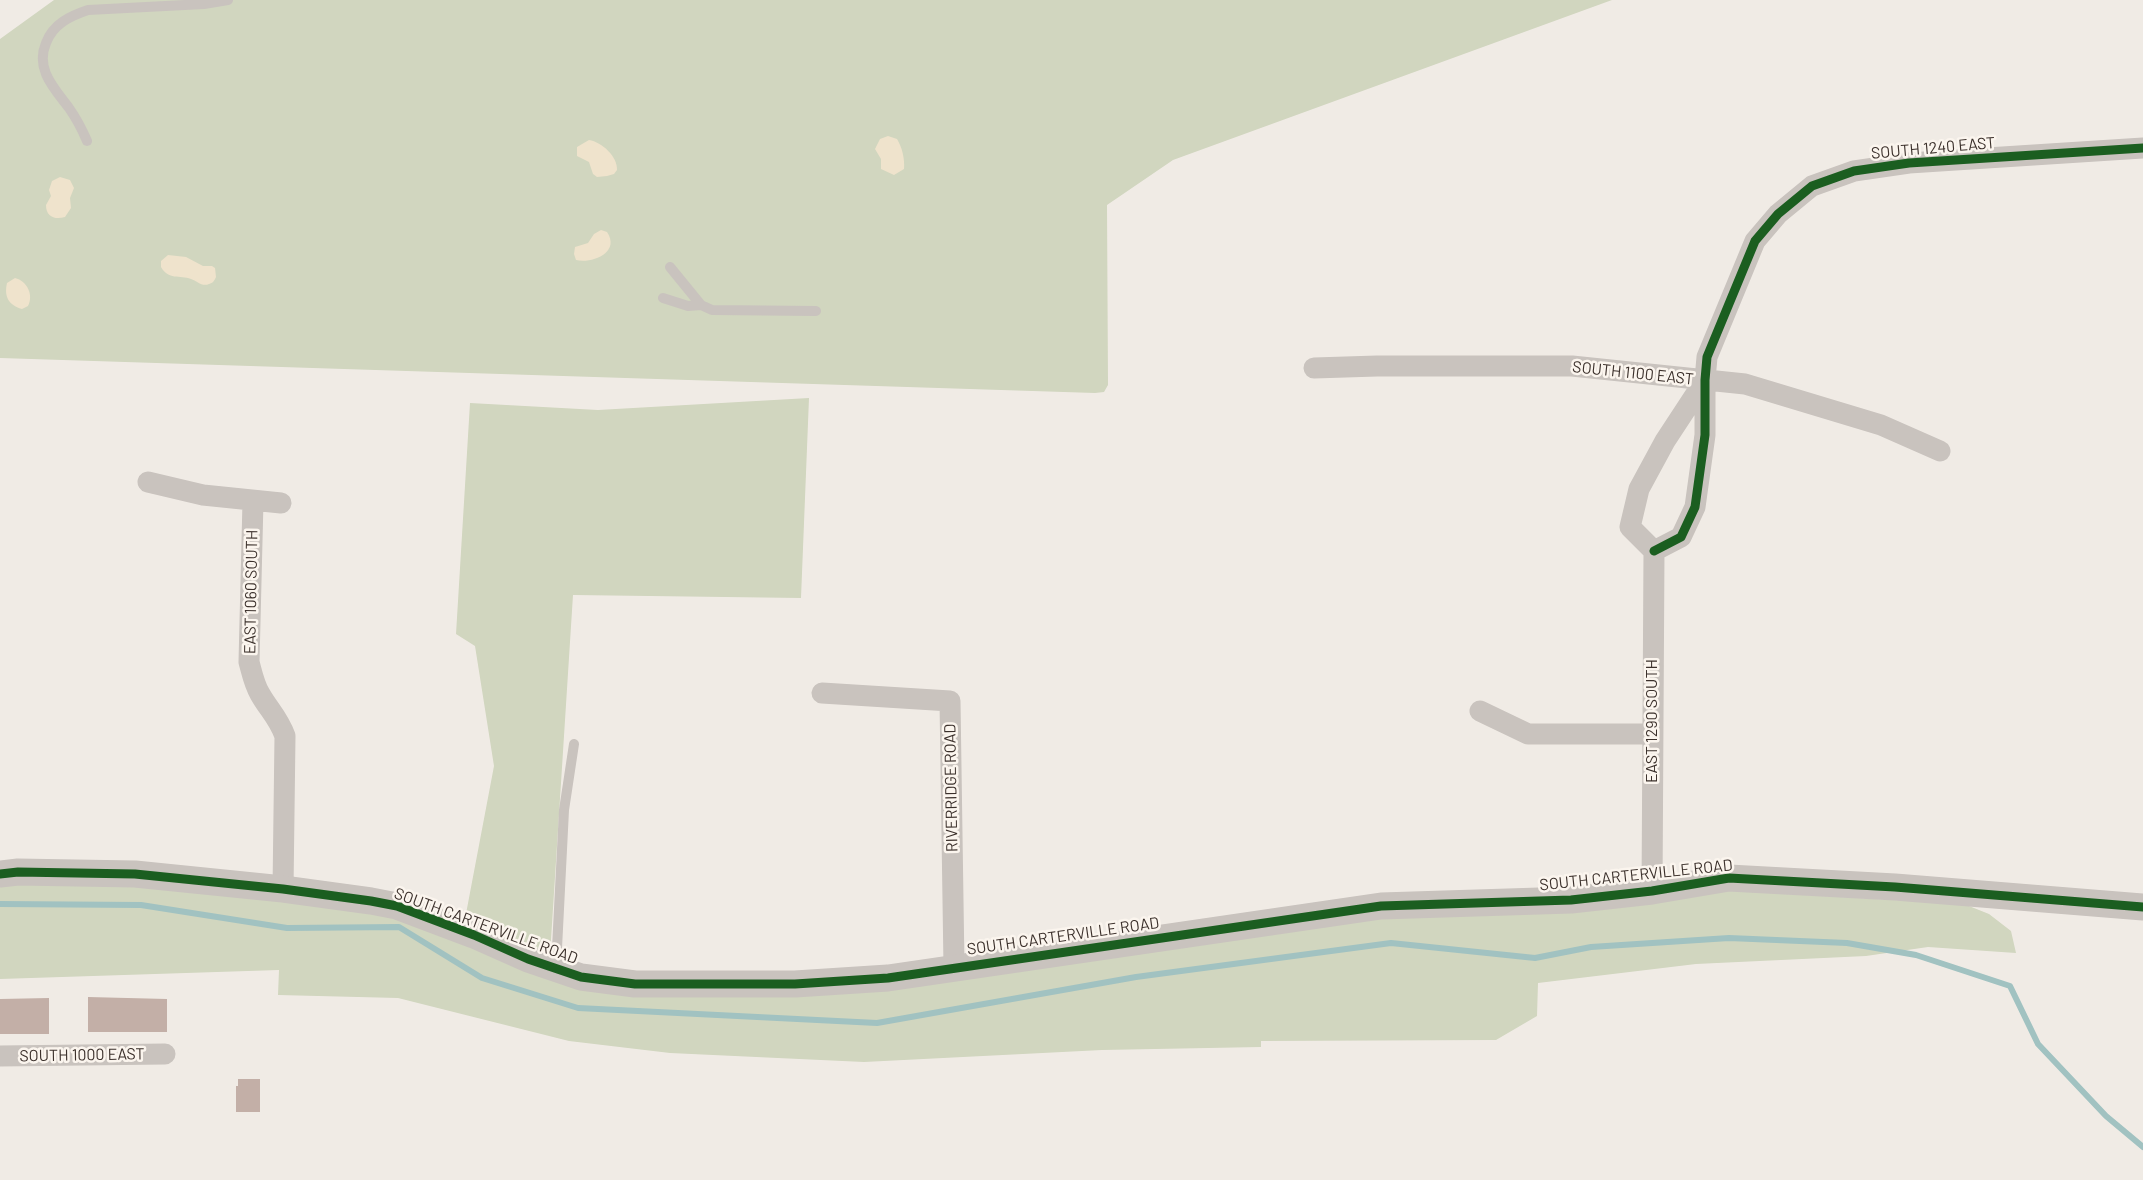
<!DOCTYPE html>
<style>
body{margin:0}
canvas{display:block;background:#f0ebe5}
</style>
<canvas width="2143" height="1180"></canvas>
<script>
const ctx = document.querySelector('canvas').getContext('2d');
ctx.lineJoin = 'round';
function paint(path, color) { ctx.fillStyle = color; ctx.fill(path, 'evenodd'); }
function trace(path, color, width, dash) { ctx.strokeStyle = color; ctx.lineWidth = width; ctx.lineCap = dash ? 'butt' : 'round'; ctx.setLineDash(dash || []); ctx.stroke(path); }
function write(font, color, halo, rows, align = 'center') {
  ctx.font = font + ' Barlow,sans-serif'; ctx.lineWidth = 5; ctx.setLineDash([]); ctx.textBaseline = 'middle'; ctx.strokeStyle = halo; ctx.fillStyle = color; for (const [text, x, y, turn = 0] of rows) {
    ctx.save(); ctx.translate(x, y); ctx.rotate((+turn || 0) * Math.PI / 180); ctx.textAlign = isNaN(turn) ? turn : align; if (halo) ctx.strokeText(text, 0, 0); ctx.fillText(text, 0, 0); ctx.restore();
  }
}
const green = new Path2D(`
 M54,0H1612L1173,160L1107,205L1108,385L1104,392L1095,393L0,358V39Z
 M809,398L801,598L573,595L550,955L465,919L494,766L475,646L456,634L470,403L598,410Z
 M43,880L218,892L364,911L693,995L1304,923L1717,890L1964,904L1989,914L2011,931L2016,953L1928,947L1866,956L1696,964L1538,983L1537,1016L1496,1040L1261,1041V1047L1102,1050L864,1062L670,1053L569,1041L398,998L278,995L279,970L0,979V884Z`);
const sand = new Path2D(`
 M888,136L897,139C902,147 905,159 904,169L894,175L881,169V159L875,149L880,139Z
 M589,140C602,142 618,157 617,170L614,174L607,176L597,177L593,174L589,162L577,156V147Z
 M60,177L70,180L74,188L70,198L71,208L65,217C55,220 46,217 46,205L51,196L49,190L52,181Z
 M601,230L607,232C621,253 591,264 576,260L574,254L575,247L588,243L594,234Z
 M168,255L186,257L203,266H212L215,268L216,277C214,281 213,283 209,284C202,287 197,281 191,279C180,275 168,280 161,267V261Z
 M15,278C27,281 34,295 28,306L22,309C8,305 4,296 7,283Z`);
const stream = new Path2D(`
 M0,904L141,905L287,928L399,927L482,978L578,1008L877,1023L1136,977L1391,943L1535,958L1591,947L1729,938L1847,943L1916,955L2010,986L2038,1044L2106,1116L2143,1147`);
const building = new Path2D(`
 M88,997L167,999V1032H88Z
 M49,998V1034H0V999Z
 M238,1079H260V1112H236V1086H238Z`);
const service = new Path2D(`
 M87,141C82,129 76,118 69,108C54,88 35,69 46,43C53,24 70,16 88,10L204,4L228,0
 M670,267L701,305L712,310L816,311
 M663,298L688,306L701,305
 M556,968L564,810L574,744`);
const minor = new Path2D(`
 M1314,368L1377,366H1572L1745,384L1881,425L1940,451
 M148,482L203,495L281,503
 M253,501L249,662C252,673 254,684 260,694C269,710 278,717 285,736L283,889
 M1654,551L1681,537L1695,507L1705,435V380L1707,357L1755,241L1778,214L1812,186L1854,171L1909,163L2143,148
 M822,693L950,701L954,967
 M1480,711L1528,734H1652
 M1652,891L1654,551L1630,527L1639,489L1665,441L1705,380
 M0,1056L165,1054`);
const tertiary = new Path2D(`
 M0,874L18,872L135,874L283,889L371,901L397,906L474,935L528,959L581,977L635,984H795L888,978L1381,906L1571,900L1652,891L1729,878L1895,887L2143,907`);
const cycleway = new Path2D(`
 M1654,551L1681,537L1695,507L1705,435V380L1707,357L1755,241L1778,214L1812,186L1854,171L1909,163L2143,148
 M0,874L18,872L135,874L283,889L371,901L397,906L474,935L528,959L581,977L635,984H795L888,978L1381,906L1571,900L1652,891L1729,878L1895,887L2143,907`);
const streetNames = [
 ["SOUTH 1240 EAST",1933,148,-5],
 ["SOUTH 1100 EAST",1633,373,6],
 ["EAST 1060 SOUTH",251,592,-89],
 ["EAST 1290 SOUTH",1652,721,-90],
 ["RIVERRIDGE ROAD",951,788,-91],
 ["SOUTH CARTERVILLE ROAD",1636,875,-6],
 ["SOUTH CARTERVILLE ROAD",486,926,20],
 ["SOUTH CARTERVILLE ROAD",1063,936,-8],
 ["SOUTH 1000 EAST",82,1055,-1]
];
paint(green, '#d1d6bf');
paint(sand, '#efe3cc');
trace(stream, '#a1c2c1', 6);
paint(building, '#c3afa7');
trace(service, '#c9c3be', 10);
trace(minor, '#c9c3be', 21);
trace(tertiary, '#c9c3be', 27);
trace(cycleway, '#1b5e20', 9);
write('16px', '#3b302b', '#fbf5ee', streetNames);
</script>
